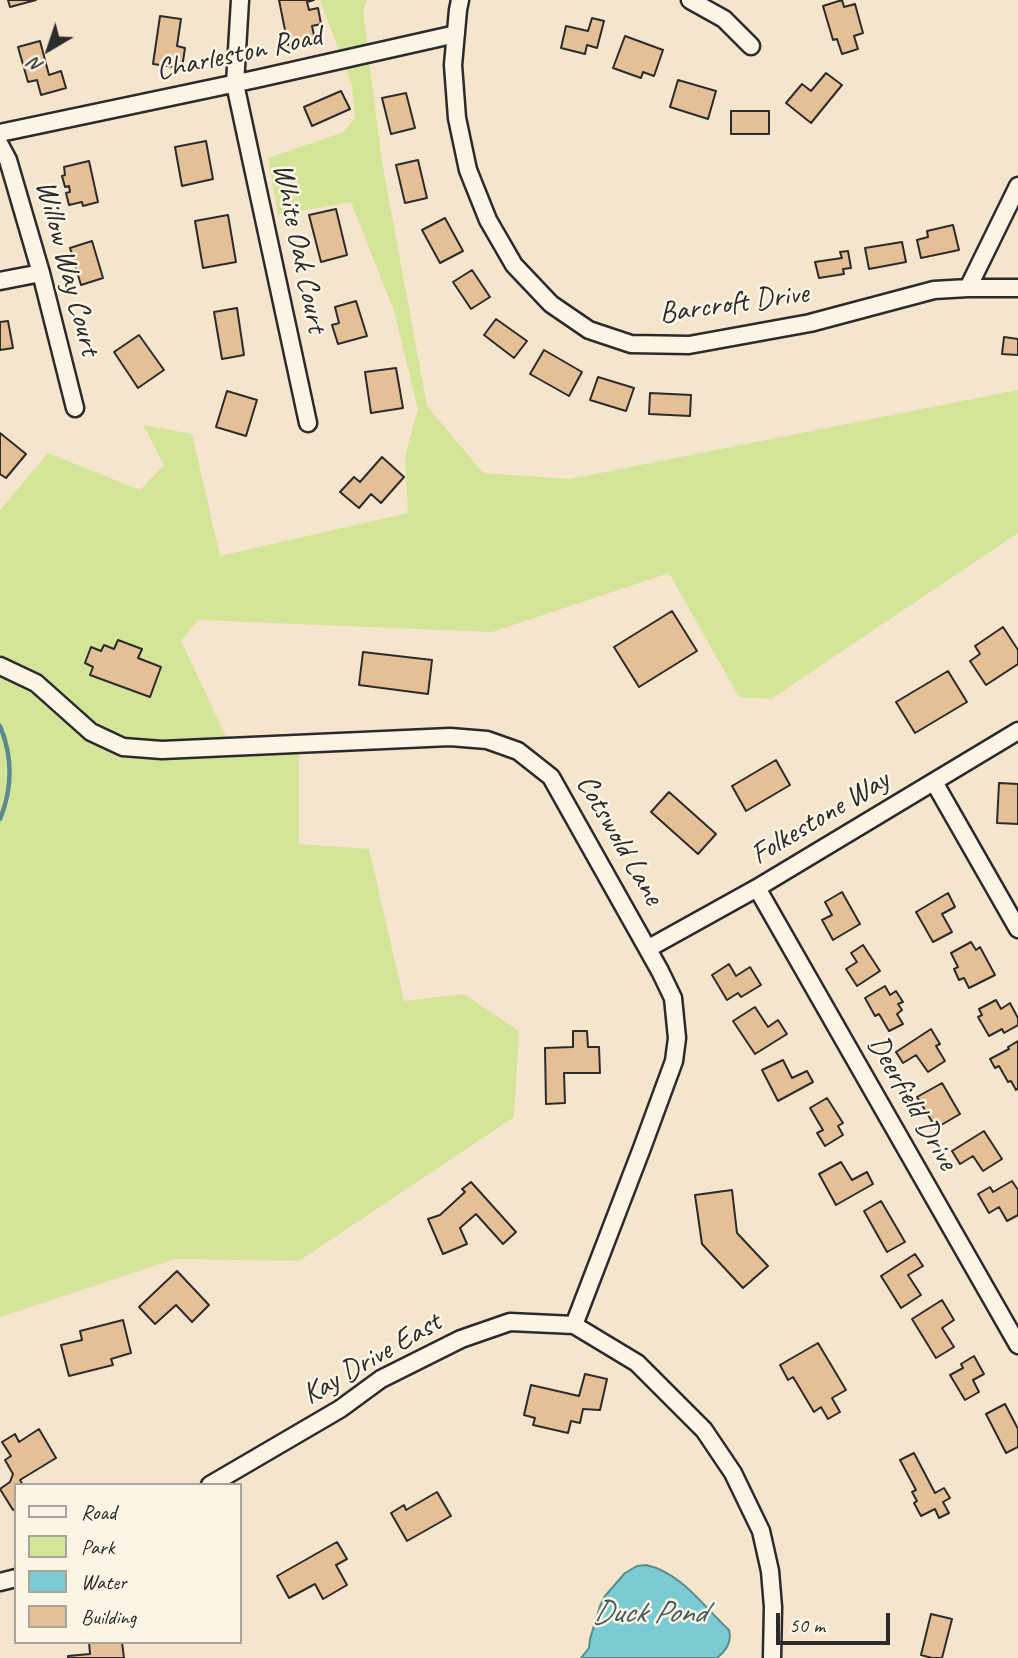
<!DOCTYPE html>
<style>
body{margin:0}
#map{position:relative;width:1018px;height:1658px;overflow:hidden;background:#f5e5cd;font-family:Caveat,sans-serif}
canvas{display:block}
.legend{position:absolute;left:14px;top:1483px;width:228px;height:161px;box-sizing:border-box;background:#fcf5e5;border:2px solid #a8a49b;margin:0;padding:9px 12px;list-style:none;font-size:21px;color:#2b2b2b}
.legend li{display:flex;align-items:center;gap:14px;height:35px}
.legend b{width:35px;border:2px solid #a8a49b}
.north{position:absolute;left:14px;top:14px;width:70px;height:70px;-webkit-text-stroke:5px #fcf5e5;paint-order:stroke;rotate:219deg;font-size:19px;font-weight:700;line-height:28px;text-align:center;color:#2b2b2b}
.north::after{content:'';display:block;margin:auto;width:24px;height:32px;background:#2b2b2b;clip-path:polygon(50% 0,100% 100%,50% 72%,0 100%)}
.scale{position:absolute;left:776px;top:1613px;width:114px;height:32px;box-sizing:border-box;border:4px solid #2b2b2b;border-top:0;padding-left:9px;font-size:21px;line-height:24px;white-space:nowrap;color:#2b2b2b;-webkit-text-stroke:5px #fcf5e5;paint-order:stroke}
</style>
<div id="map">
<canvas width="1018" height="1658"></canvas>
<ul class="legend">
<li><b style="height:9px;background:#fcf5e5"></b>Road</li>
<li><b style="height:19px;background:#d4e498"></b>Park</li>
<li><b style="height:19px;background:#7acbd2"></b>Water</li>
<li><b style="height:19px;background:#e5c096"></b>Building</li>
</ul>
<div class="north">N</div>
<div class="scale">50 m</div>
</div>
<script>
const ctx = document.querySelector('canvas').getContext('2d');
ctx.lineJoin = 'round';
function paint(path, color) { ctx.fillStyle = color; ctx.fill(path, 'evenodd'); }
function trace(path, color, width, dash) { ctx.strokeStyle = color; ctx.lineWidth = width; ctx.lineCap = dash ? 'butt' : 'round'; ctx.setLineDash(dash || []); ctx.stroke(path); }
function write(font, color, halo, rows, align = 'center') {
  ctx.font = font + ' Caveat,sans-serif'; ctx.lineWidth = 5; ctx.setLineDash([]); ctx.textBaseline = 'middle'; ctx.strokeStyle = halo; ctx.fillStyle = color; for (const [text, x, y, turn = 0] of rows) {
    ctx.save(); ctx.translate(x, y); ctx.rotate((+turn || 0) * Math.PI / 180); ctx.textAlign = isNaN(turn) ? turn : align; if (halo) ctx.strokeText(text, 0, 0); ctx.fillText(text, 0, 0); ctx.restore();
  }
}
const green = new Path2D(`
 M320,0H367L363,12L382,162L427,406L483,473L570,479L1018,390V533L771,699L739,697L669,573L492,632L198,620L181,641L234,754L299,752V844L369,849L404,1001L464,994L519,1031L514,1117L299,1261L175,1259L0,1317V510L48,453L140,490L164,465L143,425L192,434L220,556L408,513L405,456L418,409L394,311L351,202L278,215L268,158L344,132L355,117L352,85Z`);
const water = new Path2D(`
 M646,1565C682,1573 703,1606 729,1630C732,1641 726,1651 717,1658H581L589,1648L590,1639L600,1606L605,1596L625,1573L637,1566Z`);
const stream = new Path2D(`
 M0,726C13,757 13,787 0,819`);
const building = new Path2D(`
 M8,0H36L10,7Z
 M279,0H314L307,2L309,10L318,8L321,24L312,26L315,40L288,45Z
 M842,0L844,7L855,4L863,33L854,36L858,49L842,54L837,39L833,40L823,6Z
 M160,16L181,19L177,46L185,48L182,68L153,64Z
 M592,18L604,21L597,48L587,45L585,54L561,48L566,26L588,31Z
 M625,36L663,50L654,76L643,72L641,78L613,68Z
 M40,41L49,75L61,71L66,88L41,95L37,80L28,82L18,47Z
 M826,73L842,85L811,123L786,103L802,84L811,91Z
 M678,80L716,91L708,119L670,107Z
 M341,91L350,109L312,126L304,107Z
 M406,93L415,128L391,134L382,98Z
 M731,111H769V134H731Z
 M206,141L213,179L182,186L175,147Z
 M418,160L427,198L405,203L396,165Z
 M89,161L98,202L83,206L82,202L69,205L66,193L70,192L69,186L65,187L62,176L65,175L64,167Z
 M336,209L347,255L321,262L309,215Z
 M228,215L236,262L203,268L195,221Z
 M445,218L463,251L440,263L422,230Z
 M953,225L959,250L921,258L917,240L928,237L927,231Z
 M92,241L103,278L81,285L70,248Z
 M902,242L906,262L869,269L865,248Z
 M848,251L851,268L843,269L844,274L819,278L815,262L842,258L840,252Z
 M472,270L490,297L471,309L453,282Z
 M356,301L367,336L338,344L332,325L339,323L335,307Z
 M237,308L244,355L222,359L214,312Z
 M496,319L527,341L514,358L484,335Z
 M8,321L13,348L0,350V322Z
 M139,335L164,370L138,388L114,352Z
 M1004,337L1018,339V355L1002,354Z
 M544,350L582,372L569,396L530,374Z
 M396,368L403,408L371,413L365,372Z
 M598,377L634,388L626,411L590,400Z
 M227,391L257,400L246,436L216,427Z
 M650,393L691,395L690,416L649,414Z
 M0,433L26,454L6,478L0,474Z
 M382,457L404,477L381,503L371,494L359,508L340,492L354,477L360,482Z
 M672,611L697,651L639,687L614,647Z
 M1003,627L1018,650V664L986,685L970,661L980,654L975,646Z
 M118,640L142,649L138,658L161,667L150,697L90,675L93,667L85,663L91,647L101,651L104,645L114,649Z
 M363,652L432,660L428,694L359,685Z
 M948,671L967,702L915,733L896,702Z
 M776,760L790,785L746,811L732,786Z
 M999,783L1018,784V824L997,823Z
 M669,792L716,834L698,854L651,812Z
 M842,892L860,924L833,940L822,920L832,915L825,902Z
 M948,893L955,907L942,914L952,932L933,942L916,912Z
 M971,942L976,950L980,947L995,975L969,988L964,978L959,980L954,969L958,967L951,953Z
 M863,945L880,971L857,986L846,969L857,962L851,953Z
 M729,964L736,976L750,967L761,985L741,997L738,993L727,1000L712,975Z
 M885,986L890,995L896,991L903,1002L898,1004L902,1010L897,1014L903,1024L889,1031L879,1014L875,1016L865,998Z
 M996,1000L1001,1009L1010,1003L1018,1018V1025L1004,1033L1002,1029L989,1036L978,1017L982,1015L979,1009Z
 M755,1007L768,1027L778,1020L787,1034L755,1054L733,1021Z
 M931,1029L940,1044L936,1046L945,1061L928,1072L916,1055L903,1063L896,1052Z
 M573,1031H587L588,1047H599L600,1073H564L565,1103L546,1104L545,1048L573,1047Z
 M1018,1041V1088L1016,1090L1011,1081L1008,1082L999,1066L995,1068L990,1059L1009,1049L1008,1047Z
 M783,1060L792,1078L807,1071L813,1082L778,1101L762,1070Z
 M942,1083L960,1114L936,1128L917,1097Z
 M827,1098L843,1123L838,1126L843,1135L825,1146L817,1133L823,1130L810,1108Z
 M984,1131L1002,1159L983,1171L973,1156L960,1164L952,1151Z
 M841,1162L852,1180L867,1172L873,1184L836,1205L819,1174Z
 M1012,1181L1018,1190V1215L1007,1221L999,1207L989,1213L978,1194L990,1187L993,1192Z
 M471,1182L516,1232L503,1244L476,1214L460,1228L467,1244L443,1254L428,1219L440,1215L465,1192L462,1189Z
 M732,1190L737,1233L768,1266L743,1288L702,1244L695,1195Z
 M881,1201L905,1242L887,1252L864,1211Z
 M915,1254L923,1266L908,1275L921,1295L901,1308L881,1276Z
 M177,1271L209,1305L192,1322L176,1305L155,1324L139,1307Z
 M942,1300L954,1320L942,1328L954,1347L936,1358L912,1319Z
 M123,1320L131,1353L111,1359L113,1365L69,1376L61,1345L82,1340L80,1331Z
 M818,1343L846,1390L832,1398L840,1412L828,1419L821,1407L814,1412L793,1377L788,1380L780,1365Z
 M974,1356L984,1374L973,1380L979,1392L965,1400L950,1375L963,1368L961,1364Z
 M585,1374L607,1379L600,1410L583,1409L580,1423L571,1421L568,1433L533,1425L535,1418L524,1415L531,1385L579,1396Z
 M1005,1404L1018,1429V1447L1006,1453L986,1414Z
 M39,1429L56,1458L20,1480L23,1485H16V1508L13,1510L0,1489L10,1482L13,1474L5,1460L11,1456L2,1442L15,1434L19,1442Z
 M914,1453L935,1493L944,1488L950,1498L943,1502L949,1513L939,1518L935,1509L921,1516L914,1503L917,1501L912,1492L916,1490L900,1460Z
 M437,1492L451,1516L407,1541L391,1513L404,1505L406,1510Z
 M337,1542L347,1559L336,1565L347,1585L323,1599L315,1584L289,1598L277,1576Z
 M931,1614L952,1619L942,1658H932L921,1655Z
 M89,1642H122L124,1658H68V1656L90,1654Z`);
const minor = new Path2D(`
 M240,0L235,84L308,423
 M460,0L458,10L453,65L457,118L468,170L488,220L514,265L551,304L589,330L631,344L689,345L810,323L934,290L968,288H1018
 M690,0L724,19L751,46
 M0,133L256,79L456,34
 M0,145L8,160L41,273L75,408
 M0,281L41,273
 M968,288L1018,186
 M0,666L36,683L91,732L123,747L162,750L450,737L487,740L518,751L551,777L660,971L673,998L677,1038L674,1061L642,1148L574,1325
 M934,782L1018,929
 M757,888L1018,1345
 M649,948L757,888L1018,731
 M210,1485L340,1409L381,1379L461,1339L510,1322L574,1325L637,1363L704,1430L733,1473L761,1531L770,1571L773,1607L772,1658
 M0,1582L16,1578`);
const streetNames = [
 ["Charleston Road",239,54,-12],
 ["White Oak Court",299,248,78],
 ["Willow Way Court",67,268,75],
 ["Barcroft Drive",734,304,-8],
 ["Folkestone Way",820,818,-31],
 ["Cotswold Lane",619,840,60],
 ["Deerfield Drive",912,1103,60],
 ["Kay Drive East",372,1359,-30]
];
const waterNames = [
 ["Duck Pond",649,1614]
];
paint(green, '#d4e498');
paint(water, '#7acbd2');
trace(water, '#5a8b8f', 2);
trace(stream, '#5a8b8f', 4.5);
paint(building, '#e5c096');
trace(building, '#2b2b2b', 2);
trace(minor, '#2b2b2b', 21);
trace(minor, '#fcf5e5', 16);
write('30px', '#2b2b2b', '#fcf5e5', streetNames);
write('italic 32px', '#435b5d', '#fcf5e5', waterNames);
</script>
